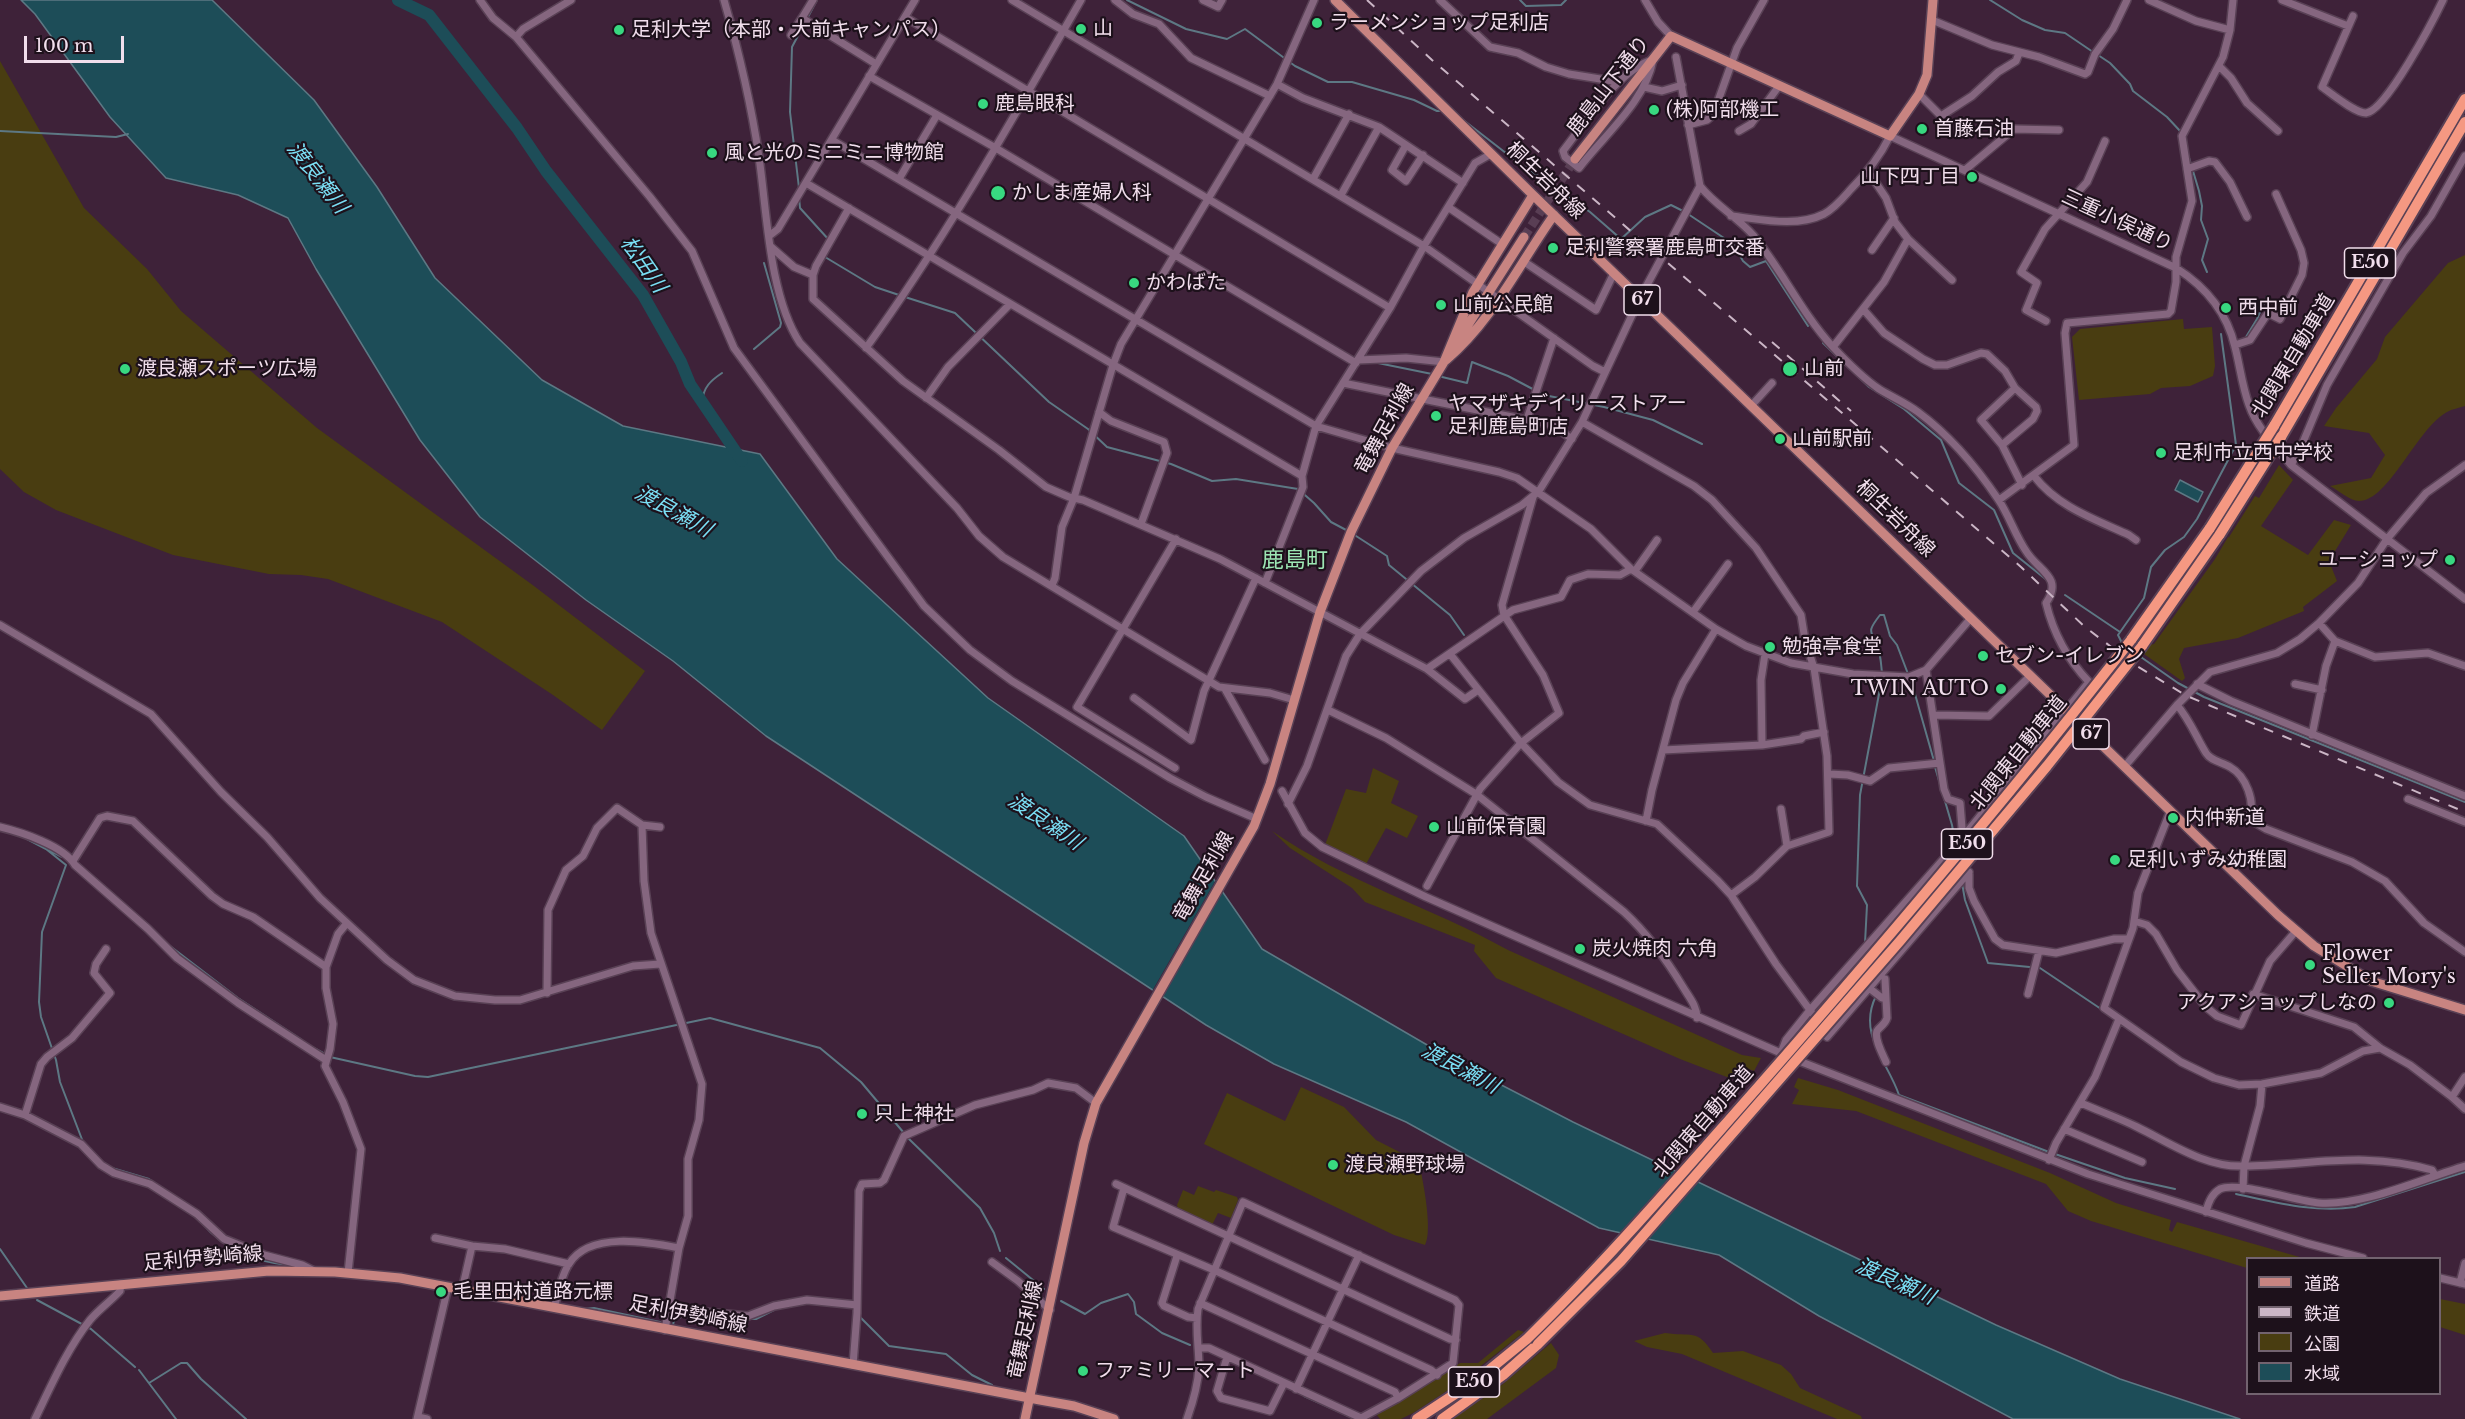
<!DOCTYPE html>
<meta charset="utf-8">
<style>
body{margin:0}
#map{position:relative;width:2465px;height:1419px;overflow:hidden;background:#3e2239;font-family:"Libre Baskerville","Noto Sans JP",serif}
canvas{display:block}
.legend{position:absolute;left:2246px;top:1257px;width:195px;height:138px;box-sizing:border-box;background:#1d111b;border:2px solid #72636f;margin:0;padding:8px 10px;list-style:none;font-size:18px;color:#f1deec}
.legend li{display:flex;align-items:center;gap:12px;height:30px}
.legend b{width:30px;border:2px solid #72636f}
.scale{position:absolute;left:24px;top:36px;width:100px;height:27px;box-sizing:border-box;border:3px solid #f1deec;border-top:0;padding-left:8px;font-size:18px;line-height:21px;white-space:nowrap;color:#f1deec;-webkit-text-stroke:4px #1d111b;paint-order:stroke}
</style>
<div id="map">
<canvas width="2465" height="1419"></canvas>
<ul class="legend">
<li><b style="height:8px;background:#c88481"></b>道路</li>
<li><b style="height:8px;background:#cbb6c6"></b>鉄道</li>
<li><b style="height:16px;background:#493d11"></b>公園</li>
<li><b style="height:16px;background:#1d4d58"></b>水域</li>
</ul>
<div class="scale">100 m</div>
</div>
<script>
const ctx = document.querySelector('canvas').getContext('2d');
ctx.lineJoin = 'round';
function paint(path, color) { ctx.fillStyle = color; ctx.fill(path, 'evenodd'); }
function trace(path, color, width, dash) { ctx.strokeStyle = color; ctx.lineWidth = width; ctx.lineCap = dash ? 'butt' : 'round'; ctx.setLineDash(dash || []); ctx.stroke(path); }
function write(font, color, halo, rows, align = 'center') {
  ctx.font = font + ' "Libre Baskerville","Noto Sans JP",serif'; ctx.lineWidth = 4.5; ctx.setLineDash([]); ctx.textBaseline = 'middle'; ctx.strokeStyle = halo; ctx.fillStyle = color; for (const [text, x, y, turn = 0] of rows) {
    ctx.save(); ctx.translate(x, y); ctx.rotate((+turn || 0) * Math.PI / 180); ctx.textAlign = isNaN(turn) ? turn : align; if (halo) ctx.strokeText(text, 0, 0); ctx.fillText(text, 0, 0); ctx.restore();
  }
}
const green = new Path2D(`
 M0,61L84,208L147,269L181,311L317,428L534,586L645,671L602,730L553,695L442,622L328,579L301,575L269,574L173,555L56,510L24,492L0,469Z
 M2465,255V406C2459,408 2452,409 2447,412C2417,428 2389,501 2359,501C2350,501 2338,490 2330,486L2371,478L2385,455L2369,433L2324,426L2336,408L2377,359L2385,337L2448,263Z
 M2183,319L2184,329L2212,327L2215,366L2213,376L2190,386L2161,388L2150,394L2079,400L2072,337L2080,329Z
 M2279,465L2293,480L2261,526L2308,555L2334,520L2351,525L2329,561L2337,581L2303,607L2304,611L2238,638L2184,648L2179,659L2185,678L2182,681L2144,654L2149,645L2154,644L2215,559L2228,537L2231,538L2229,537L2255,496L2259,498Z
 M1373,768L1399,781L1391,803L1418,816L1407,838L1386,828L1366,864L1325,845L1346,789L1366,793Z
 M1272,831C1344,881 1431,907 1508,950L1742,1055L1761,1058L1754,1071L1738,1065L1732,1079L1680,1059L1496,978L1474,951L1475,945L1365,902L1352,888L1290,848Z
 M1798,1078L1838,1090L2050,1173L2116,1203L2171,1220L2169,1230L2172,1232L2177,1222L2303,1258H2248L2247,1268L2091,1221L2068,1211L2046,1184L1856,1111L1792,1104L1799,1090L1794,1087Z
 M1301,1087L1344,1107L1376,1140L1419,1162C1423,1181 1433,1230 1425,1245L1394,1235L1204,1144L1227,1093L1285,1121Z
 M1198,1186L1214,1192L1216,1190L1237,1197L1238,1200L1231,1218L1218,1213L1212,1225L1178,1209L1177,1205L1183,1190L1194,1195Z
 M2440,1299L2465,1304V1335L2440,1327Z
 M1518,1330L1524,1332L1459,1383L1413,1413L1401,1419H1380L1377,1415L1460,1363H1478Z
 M1665,1333C1691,1337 1697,1328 1713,1353L1743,1351L1781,1365L1791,1374L1800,1388L1861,1416L1862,1419H1837L1682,1354L1647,1347L1634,1341Z
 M1551,1343L1559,1355L1556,1368L1487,1419H1453L1503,1384Z`);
const water = new Path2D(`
 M21,0H212L314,100L377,187L435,278L542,380L623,426L760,454L837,559L988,698L1184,836L1262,949L1453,1060L1573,1122L1996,1325L2120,1379L2240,1419H2013L1819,1316L1719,1255L1599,1228L1406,1122L1274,1064L1206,1025L766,736L673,661L586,600L480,517L420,440L316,269L288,218L238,195L166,178L110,117L35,14Z
 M2180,480L2203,492L2198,502L2175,490Z`);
const pier = new Path2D(`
 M1217,878L1224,889L1161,999L1151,993Z`);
const stream = new Path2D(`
 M1127,0L1186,29L1227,39L1245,29L1295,66L1328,82H1352L1414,100L1437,111H1445
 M1520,0L1526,6L1561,5L1566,0
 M1990,0L2022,20L2045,30L2065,33L2093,52
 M2098,55L2110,63L2130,84L2133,91L2167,117L2181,132
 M1453,112L1511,157L1590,212L1621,239L1645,217L1671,205L1683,211
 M0,131L116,137L128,134
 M2187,151L2199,191L2202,206L2201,220L2208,239L2202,260L2207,272
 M799,188L790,112L792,47L817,0
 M799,197L800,208L829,240
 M1688,214L1733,244L1743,261L1750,267L1766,261L1808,326
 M825,257L875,287L899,295
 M905,297L955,313L1049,402L1088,429L1107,447L1171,464L1212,481L1236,479L1298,489L1314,503L1331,522L1348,531
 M2246,337L2257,319L2267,296
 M1823,343L1869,387L1904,409L1941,440L1959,483L1994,510L2013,553L2048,581
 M754,349L780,327L781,323L764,263
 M1373,362L1432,374
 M1438,376L1467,383L1472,362L1508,376L1544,395L1604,407L1653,420L1702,444
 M702,401C704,387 710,381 722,373
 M1353,534L1387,556L1389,565L1450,615L1464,635
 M2065,595L2120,632
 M2123,645L2118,635L2144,598L2151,567L2165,550L2184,537L2197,519L2236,445L2221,334
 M2138,655L2178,683L2204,697L2465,802
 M1882,673C1881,665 1881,656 1878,649C1871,630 1866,633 1880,615H1884L1890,636L1897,645L1913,687L1934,761
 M1935,767L1952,825L1955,842
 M25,838L46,849L66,865L42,932L39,1002L41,1017L56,1060L60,1082L83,1142
 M49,850L62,857
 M95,878L138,916
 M1962,883L1965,900L1988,963L2040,968L2101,1009
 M1865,943L1867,905L1857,886L1860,795L1882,678
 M170,946L238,998L302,1040
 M1876,996C1857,1034 1888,1062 1899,1095L2049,1152
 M312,1047L325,1054
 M330,1057L415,1076L428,1077L710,1018L820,1048L861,1082L909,1139L980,1208L994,1233L1000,1251
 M2055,1154L2125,1178L2175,1189
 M112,1168L149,1179L159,1186
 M2236,1194C2275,1202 2314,1213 2355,1207L2465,1172
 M203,1224C223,1248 256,1262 288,1265
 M0,1249L27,1288
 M1006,1258L1044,1289
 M37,1300L91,1329L135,1367
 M1061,1301L1085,1314L1101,1303L1128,1294L1134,1302L1136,1314L1162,1333L1190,1345
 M584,1309L594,1308L660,1322
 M859,1316L889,1346L946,1354L972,1375L992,1385
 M748,1319H756L774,1310
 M673,1325L674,1320L683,1316
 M139,1370L176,1419
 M149,1383L181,1363H187L201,1379L246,1419
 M1304,1396L1355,1419`);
const river = new Path2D(`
 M398,0L429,15L517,128L546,171L643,295L681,362L690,384L742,461`);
const majorTunnel = new Path2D(`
 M1524,237L1575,159`);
const minor = new Path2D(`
 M480,0L493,18L516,37L650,197L692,251L734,348L924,606L970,650L1012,681L1170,778L1206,797L1257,819
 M724,0C739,52 751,103 759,157C767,212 769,296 800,343L957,508L979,536L1003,557L1219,687L1270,693L1294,700
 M813,0L802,18L876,64
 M1012,0L1424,246L1593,366L1605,372
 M1115,0L1133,14L1159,24L1191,58L1270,96
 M1203,0L1218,7L1222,0
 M1440,0L1490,47L1518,53L1546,67L1569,74L1619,82
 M1645,0L1658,22L1671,36
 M2149,0L2196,21L2230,30
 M2282,0L2348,26
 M2353,16L2322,87C2332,94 2355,113 2366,113C2386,111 2434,19 2443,0
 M905,17L1390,308
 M1932,20L1992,45L2039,57L2085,74L2088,72L2095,54L2113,29L2127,0
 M791,35L802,18
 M516,37L523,29L571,0
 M1676,57L1700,186C1715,205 1737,217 1753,235C1782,270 1801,312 1832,346C1846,361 1863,378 1879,389C1892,397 1906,403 1918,412C1949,435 1977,468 1998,499C2009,515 2015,535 2026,551C2038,571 2064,577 2046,603C2053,632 2068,660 2089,682L1963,837L1810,1010L1786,1040L1781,1053
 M1653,60C1645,102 1605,134 1579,168L1565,157L1563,151C1585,123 1619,69 1653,60Z
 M2219,66L2231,78L2247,103L2278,131
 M869,76L994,147L1356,363
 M1277,84L1303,98L1379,127L1463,183
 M1644,87L1662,91L1682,85
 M1919,94L1941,116L1972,96L1998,72L2016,61L2019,53
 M1688,125L1707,120L1713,115L1737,48L1764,0
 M1739,131L1751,124L1779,86
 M832,140L1316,426L1392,448L1499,472L1517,478L1591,529L1631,569L1716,629L1746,646L1791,663L1853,674L1909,677L1926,670L1971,618
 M1406,145L1392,170L1406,181L1423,155
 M2187,169L2209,161L2215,162L2230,182L2247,217
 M1965,170L2014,129L2059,130
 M1868,171L1886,198L1895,222L1908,239L1952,280
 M899,179L937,115
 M1313,179L1349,114
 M806,183L1302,476
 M1341,195L1379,127
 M1448,207L1502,244
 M849,208L816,266L813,275V299L903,381L999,450L1046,487L1069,497L1083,500L1220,559L1427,669L1513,610L1561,597L1570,580L1588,574L1620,575L1631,569
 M1731,216C1760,219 1796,228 1824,214C1835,208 1843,198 1851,189C1867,173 1880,156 1890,136L2176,268C2206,287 2227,312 2235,347C2240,366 2242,386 2249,405C2257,428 2275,446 2291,465L2465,599
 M769,236L778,229L915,0
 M770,246L794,267L813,275
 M1872,250L1894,218
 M1523,261L1596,310L1614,273
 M1863,309L1884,333L1923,359L1935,365H1947L1981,353L1987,354L2005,371L2015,388L2036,407L2037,411L2033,419L2002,445L1981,420L2015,388
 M2046,321L2026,310L2037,283L2021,272L2045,229L2087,182L2105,141
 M2235,345L2250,340L2268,313L2280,319L2302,275L2304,263L2301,250L2276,194
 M1833,347L1884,282L1908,239
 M866,348C946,238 1013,118 1081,0
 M1358,360L1406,358L1444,362
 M1343,383L1552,425L1572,439
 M926,398L948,367L1010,304
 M1751,406L1772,383
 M1099,412L1111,421L1164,442L1167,453L1141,524
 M1527,419L1554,338
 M1582,422L1694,486L1712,500L1756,548L1801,615L1805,640L1814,668L1827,756L1829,832L1787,846L1755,877L1731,895
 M2002,445L2022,485
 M2291,465L2301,447L2327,385L2403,253L2431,216L2465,156
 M2034,476C2058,507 2094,519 2129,535L2136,540
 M1999,500L2074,445L2065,333L2067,323L2168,314L2171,311L2176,282V257L2192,201L2182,136L2223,57L2230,30L2233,0
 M1635,571L1657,540
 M1265,583L1303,487L1302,476L1316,426L1390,308L1424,246L1475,163L1491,154
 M1052,585L1055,578L1062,527L1074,498L1113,365L1121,344L1277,84L1314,0
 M1693,612L1728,564
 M2319,623L2335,641L2375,657L2428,653L2465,666
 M0,625L151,714L221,792L267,837L320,898L387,960L414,980L455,996L495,1000H520L633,966L660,964
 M1450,654L1521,743L1558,782L1590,805L1657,824L1717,880L1731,895L1776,964L1821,1025L1827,1037L1969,872
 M1765,654L1761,680L1762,745L1801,739L1804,736L1824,732
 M1427,669L1465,699L1478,690
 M1926,670L1944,789L1948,799L1960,803L1963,840
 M2197,684L2231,701L2465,796
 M2295,684L2322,690
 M1225,689L1265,760
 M1134,698L1191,740L1204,691L1256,578
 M2177,705C2190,720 2196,737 2206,753C2211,761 2222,762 2230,767C2246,776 2256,802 2249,819L2266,829L2352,862L2385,881L2424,923L2465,952
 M1328,710L1386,738L1476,794L1624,912C1649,935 1666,959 1683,987C1689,997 1697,1006 1697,1018
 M1934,715L1989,716L2030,676
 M2312,735L2326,666L2335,641
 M1663,750L1762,745
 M2125,766L2177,705L2210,672L2277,653L2300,639L2319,623L2358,583L2387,539L2426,493L2465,465
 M1175,768L1077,707L1176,539
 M1829,774L1848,775L1870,781L1889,768L1940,763
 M1282,791L1305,833L1322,847L1426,897L1783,1054
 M2408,799L2465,822
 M1288,804L1307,766L1346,656L1360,634L1421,571L1464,538L1522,505L1539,491L1582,422L1640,298L1700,186
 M1781,809L1787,846
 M2170,812L2138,893L2133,928L2104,1008L2181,1062L2214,1078L2239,1085L2262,1084L2321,1073L2363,1051L2380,1048
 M1646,821L1652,790L1676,700L1683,683L1716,629
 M0,827C21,832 64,846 75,865L148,929L177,958L238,1003L326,1060
 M660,827L642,825L644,881L651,933L702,1084L699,1120L688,1159V1216L679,1248L665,1330
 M73,861L100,818L107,816L133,821L212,896L223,904L253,917L326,967
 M1969,874V888L1974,901L1995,939L2003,945L2056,953L2114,939H2129
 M1427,886L1480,789L1521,743L1559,713L1543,675L1504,615L1502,605L1533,497
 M2134,921L2147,925L2156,934L2177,970L2206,1007L2217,1016L2241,1025L2270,961L2296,931
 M347,923L338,934L326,967V988L333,1024L330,1049L325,1066L343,1102L361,1149L348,1273
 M1885,979L1887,1018C1885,1025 1880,1026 1877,1031C1874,1039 1883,1055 1886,1062
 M1869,988L1882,998H1886
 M547,993L548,910L566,870L583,856L597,828L617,808L642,825
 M2028,994L2039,951
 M2253,994L2354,1027L2380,1048L2410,1065L2452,1097L2465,1109
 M1794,1059L2088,1174L2306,1243L2363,1258
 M2262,1084L2260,1106L2244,1166C2311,1165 2366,1151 2432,1170L2435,1175
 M2452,1097L2465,1077
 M2081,1103C2099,1111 2119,1118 2137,1127C2170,1143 2206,1168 2244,1166L2243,1189
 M0,1107L25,1115L81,1144L101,1165L114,1173L150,1184L197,1214L224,1239L264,1255L302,1265L314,1271
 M25,1115L41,1064L47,1057L72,1038L110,993L94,973L96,964L106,949
 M2064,1129L2142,1162
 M2049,1160L2056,1143L2095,1077L2119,1019
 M1116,1184L1450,1339L1456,1340
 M1124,1188L1113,1227L1214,1270L1431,1370L1437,1375
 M2206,1212C2208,1203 2211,1194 2220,1189C2238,1181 2296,1201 2319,1203C2364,1206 2421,1179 2465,1166
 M435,1238L472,1246L505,1249L569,1264
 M1177,1256L1162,1303L1164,1306L1188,1317L1197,1318
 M992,1262L1018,1281L1050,1310
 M2440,1278L2465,1284
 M2460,1283L2465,1263
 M462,1290L472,1246
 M1200,1303L1395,1392L1398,1398
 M554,1308C558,1295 561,1275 569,1264C589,1231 648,1242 679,1248
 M668,1315L695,1311L748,1316L774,1306L807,1300L857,1305
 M1227,1357L1217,1391L1221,1398L1270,1411L1284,1383
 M853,1365L857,1313L859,1191L862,1184L880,1183L884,1180L904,1136L975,1105L1033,1090L1048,1083L1076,1088L1096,1103
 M1296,1389L1359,1255
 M418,1417L427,1419
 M35,1419C51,1386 67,1349 90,1320C99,1309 111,1301 120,1291L121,1284
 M417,1419L448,1287
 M1187,1419C1193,1402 1198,1386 1199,1367C1199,1348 1195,1329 1198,1309L1243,1202L1455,1300L1459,1305L1453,1363L1398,1398L1361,1418L1209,1348H1198`);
const major = new Path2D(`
 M1335,0L1533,195L2278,915L2314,946L2371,981L2465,1010
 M1575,159L1671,36L1890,136L1919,94L1927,75L1933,0
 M1452,350L1524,237
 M1446,360C1493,320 1519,264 1554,215
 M0,1296L269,1271L335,1272L400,1278L1040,1400L1074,1406L1114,1419
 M1025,1419L1084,1143L1096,1103L1254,826L1270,784L1320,612L1351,532L1392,448L1444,362L1473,292L1533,195`);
const highway = new Path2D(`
 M2274,426L2465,99
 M2281,437L2465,122
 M2131,640L2210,528
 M2142,646L2220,534
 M1417,1419L1478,1379L1527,1339
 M1442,1419L1503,1375L1538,1344`);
const rail = new Path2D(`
 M1367,0L1432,60L2021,567L2085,627L2135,665L2187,696L2465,812
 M1772,342L1851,411`);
const highwayBridge = new Path2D(`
 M2210,528L2274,426
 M2220,534L2281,437
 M1527,1339C1609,1259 1683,1172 1759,1086C1887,940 2012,793 2131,640
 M1538,1344L1621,1261L1900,941L2047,766L2142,646`);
const markers = [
 [1317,23,6,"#38d880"],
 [1081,29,6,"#38d880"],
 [619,30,6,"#38d880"],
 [983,104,6,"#38d880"],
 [1654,110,6,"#38d880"],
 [1922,129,6,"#38d880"],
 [712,153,6,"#38d880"],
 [1972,177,6,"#38d880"],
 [998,193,8,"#38d880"],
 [1553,248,6,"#38d880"],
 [1134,283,6,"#38d880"],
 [1441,305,6,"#38d880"],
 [2226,308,6,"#38d880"],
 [125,369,6,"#38d880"],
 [1790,369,8,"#38d880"],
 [1436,416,6,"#38d880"],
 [1780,439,6,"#38d880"],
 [2161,453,6,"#38d880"],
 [2450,560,6,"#38d880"],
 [1770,647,6,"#38d880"],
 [1983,656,6,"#38d880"],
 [2001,689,6,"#38d880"],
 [2173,818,6,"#38d880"],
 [1434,827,6,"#38d880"],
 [2115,860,6,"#38d880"],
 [1580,949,6,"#38d880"],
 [2310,965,6,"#38d880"],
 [2389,1003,6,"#38d880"],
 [862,1114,6,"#38d880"],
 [1333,1165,6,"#38d880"],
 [441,1292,6,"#38d880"],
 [1083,1371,6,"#38d880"]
];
const shields = [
 [2370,263,51],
 [1642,300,36],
 [2091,734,36],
 [1967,844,51],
 [1474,1382,51]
];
const shieldNames = [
 ["E50",2370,263],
 ["67",1642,300],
 ["67",2091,734],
 ["E50",1967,844],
 ["E50",1474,1382]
];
const poiNames = [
 ["ラーメンショップ足利店",1329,23],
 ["山",1093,29],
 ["足利大学（本部・大前キャンパス）",631,30],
 ["鹿島眼科",995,104],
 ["(株)阿部機工",1666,110],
 ["首藤石油",1934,129],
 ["風と光のミニミニ博物館",724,153],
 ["山下四丁目",1960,177,"right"],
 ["かしま産婦人科",1012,193],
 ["足利警察署鹿島町交番",1565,248],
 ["かわばた",1146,283],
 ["山前公民館",1453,305],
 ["西中前",2238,308],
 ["渡良瀬スポーツ広場",137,369],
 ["山前",1804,369],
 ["ヤマザキデイリーストアー",1448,404],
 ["足利鹿島町店",1448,427],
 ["山前駅前",1792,439],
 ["足利市立西中学校",2173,453],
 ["ユーショップ",2438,560,"right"],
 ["勉強亭食堂",1782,647],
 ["セブン-イレブン",1995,656],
 ["TWIN AUTO",1989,689,"right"],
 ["内仲新道",2185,818],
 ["山前保育園",1446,827],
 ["足利いずみ幼稚園",2127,860],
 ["炭火焼肉 六角",1592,949],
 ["Flower",2322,954],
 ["Seller Mory's",2322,977],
 ["アクアショップしなの",2377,1003,"right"],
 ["只上神社",874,1114],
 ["渡良瀬野球場",1345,1165],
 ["毛里田村道路元標",453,1292],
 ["ファミリーマート",1095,1371]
];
const streetNames = [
 ["鹿島山下通り",1609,86,-52],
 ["桐生岩舟線",1545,181,44],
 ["三重小俣通り",2117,221,25],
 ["北関東自動車道",2294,356,-59],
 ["竜舞足利線",1385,429,-61],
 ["桐生岩舟線",1895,519,44],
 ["北関東自動車道",2019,753,-51],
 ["竜舞足利線",1204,877,-60],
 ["北関東自動車道",1704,1122,-49],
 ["足利伊勢崎線",203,1259,-5],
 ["足利伊勢崎線",688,1315,11],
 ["竜舞足利線",1026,1330,-78]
];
const waterNames = [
 ["渡良瀬川",317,178,52],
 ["松田川",643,265,55],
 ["渡良瀬川",673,512,29],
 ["渡良瀬川",1045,822,34],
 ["渡良瀬川",1460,1069,28],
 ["渡良瀬川",1895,1282,24]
];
const quarterNames = [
 ["鹿島町",1295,561]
];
paint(green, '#493d11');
paint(water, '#1d4d58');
trace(water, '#5d7884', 1.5);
paint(pier, '#3e2239');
trace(stream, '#5d7884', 2);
trace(river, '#1d4d58', 12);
trace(majorTunnel, '#593e54', 9, [9, 4.5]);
trace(minor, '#594155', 10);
trace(major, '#594155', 12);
trace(highway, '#594155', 14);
trace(minor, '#85667f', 7);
trace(major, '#c88481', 9);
trace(highway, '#f59882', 10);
trace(rail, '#cbb6c6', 2, [10, 10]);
trace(highwayBridge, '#594155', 14, []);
trace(highwayBridge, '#f59882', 10);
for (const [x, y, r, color] of markers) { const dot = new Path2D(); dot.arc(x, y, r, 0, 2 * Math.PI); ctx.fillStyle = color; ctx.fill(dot); trace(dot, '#1d111b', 2); }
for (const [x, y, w] of shields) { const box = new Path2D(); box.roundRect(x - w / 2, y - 15, w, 30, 4.5); ctx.fillStyle = '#1d111b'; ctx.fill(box); trace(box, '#f1deec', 1.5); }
write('bold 18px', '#f1deec', null, shieldNames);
write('20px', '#f1deec', '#1d111b', poiNames, 'left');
write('20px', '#f1deec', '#1d111b', streetNames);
write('italic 21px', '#7adef4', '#1d111b', waterNames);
write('22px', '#9de6b4', '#1d111b', quarterNames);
</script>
